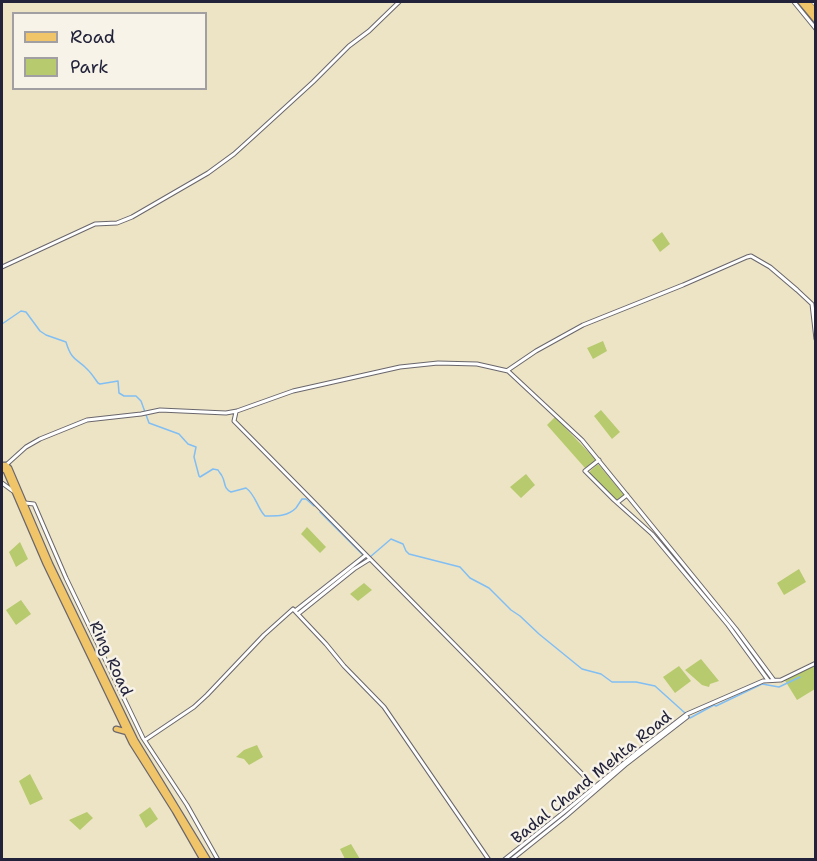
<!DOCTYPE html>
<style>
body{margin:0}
#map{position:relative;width:817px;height:861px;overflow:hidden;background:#ede4c6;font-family:"Shantell Sans",sans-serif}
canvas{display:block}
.frame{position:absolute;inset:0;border:3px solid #22223b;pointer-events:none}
.legend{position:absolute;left:12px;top:12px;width:195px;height:78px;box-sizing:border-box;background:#f7f3e8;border:2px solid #a29fa3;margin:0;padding:8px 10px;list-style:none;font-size:18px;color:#22223b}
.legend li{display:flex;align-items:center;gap:12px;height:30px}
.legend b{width:30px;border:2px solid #a29fa3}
</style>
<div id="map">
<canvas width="817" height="861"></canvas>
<div class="frame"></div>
<ul class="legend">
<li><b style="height:8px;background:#f0c469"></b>Road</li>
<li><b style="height:16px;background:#b7ca6e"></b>Park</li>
</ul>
</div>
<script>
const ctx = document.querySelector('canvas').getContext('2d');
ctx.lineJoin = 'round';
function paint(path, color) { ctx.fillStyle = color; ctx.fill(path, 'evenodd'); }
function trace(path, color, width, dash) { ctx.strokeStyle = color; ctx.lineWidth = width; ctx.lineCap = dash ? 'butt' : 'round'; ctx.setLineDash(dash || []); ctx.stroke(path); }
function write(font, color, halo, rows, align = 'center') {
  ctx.font = font + ' "Shantell Sans",sans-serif'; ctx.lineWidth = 5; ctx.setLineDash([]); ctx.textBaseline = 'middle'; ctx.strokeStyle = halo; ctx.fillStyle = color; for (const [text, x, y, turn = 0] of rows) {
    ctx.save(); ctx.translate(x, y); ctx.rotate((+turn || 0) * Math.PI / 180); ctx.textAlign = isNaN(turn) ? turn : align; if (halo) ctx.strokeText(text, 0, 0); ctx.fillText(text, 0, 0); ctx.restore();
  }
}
const green = new Path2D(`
 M662,232L670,244L660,252L652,240Z
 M603,341L607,351L593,359L587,348Z
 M601,410L620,432L612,439L594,416Z
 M555,417L596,460L587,469L585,468L547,425Z
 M598,464L624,495L617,501L590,474V471Z
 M526,474L535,485L521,498L510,487Z
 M307,527L326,547L320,553L301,534Z
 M20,542L28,559L16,567L9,552Z
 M799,569L806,582L784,595L777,583Z
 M364,583L372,590L358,601L350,594Z
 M21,600L31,614L16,625L6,610Z
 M701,659L719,681L710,684L709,687L702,685L685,670Z
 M815,664V689L797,700L784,679Z
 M679,666L691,681L675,693L663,677Z
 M257,745L263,757L249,765L244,759L236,757L244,750Z
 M30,774L43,799L30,805L19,781Z
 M150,807L158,819L146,828L139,815Z
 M87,812L93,818L80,830L69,820Z
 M351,844L360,859H345L340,849Z`);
const stream = new Path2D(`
 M2,324L21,311L26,312L40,331L46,335L66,342C72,362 77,358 88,370C92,374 95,379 98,383L100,384L118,381L119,393L124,396H136L141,401L149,423L179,434L188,444L196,447L194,457L199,476L200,477L213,469L218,470C219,472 221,474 222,476C226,483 223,488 231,492L246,488C256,495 257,508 265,516C276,516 287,517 296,508C298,505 300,502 302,499H306L314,506
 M320,512L367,559
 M370,557L391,539L403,544L406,551L409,554L460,567L470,578L489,588L511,610L520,616L539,634L582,669L601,674L612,682H636L655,686L685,713
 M688,716L690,718L714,705L716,706L762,684L779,687L800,677`);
const tertiary = new Path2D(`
 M794,2L816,29
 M813,2L816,5
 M2,267L95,224L117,223L132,217L208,173L234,154L255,135L313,82L349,46L369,31L399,2
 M508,370L536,351L583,325L683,285L747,257L751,256L770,267L797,290L812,304L816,339
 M236,412L234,421L597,789
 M599,460L585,471L614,500L652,534L728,625L768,680
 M6,465L26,447L40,439L87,420L141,414L160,410L226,413L237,411L293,391L400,367L438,363L477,364L508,371L582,440L736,629L773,679
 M2,483L13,491
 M618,502L627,495
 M25,503L34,504L66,578L143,738L187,805L218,860
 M295,611L366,555
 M298,614L354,569L370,559
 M145,740L194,707L207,695L264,635L293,609L326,644L344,666L384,707L489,860
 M504,860L563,813L640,750L687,714L763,681L781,680L816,663
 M511,860L566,816L625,765L687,717`);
const primary = new Path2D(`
 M2,465H6L9,468L50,564L135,740L208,860
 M2,470L4,469L6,471L46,564L132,743L175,811L203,860
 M116,729L127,732`);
const trunk = new Path2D(`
 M801,2L816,20
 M807,2L816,12`);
const streetNames = [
 ["Ring Road",110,659,65],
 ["Badal Chand Mehta Road",592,778,-39]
];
paint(green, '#b7ca6e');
trace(stream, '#80bef4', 1.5);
trace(tertiary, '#69666c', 5);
trace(primary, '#69666c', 7);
trace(trunk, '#69666c', 8);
trace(tertiary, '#fff', 3);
trace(primary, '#f0c469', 4.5);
trace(trunk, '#f0c469', 5);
write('16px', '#22223b', '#f7f3e8', streetNames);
</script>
